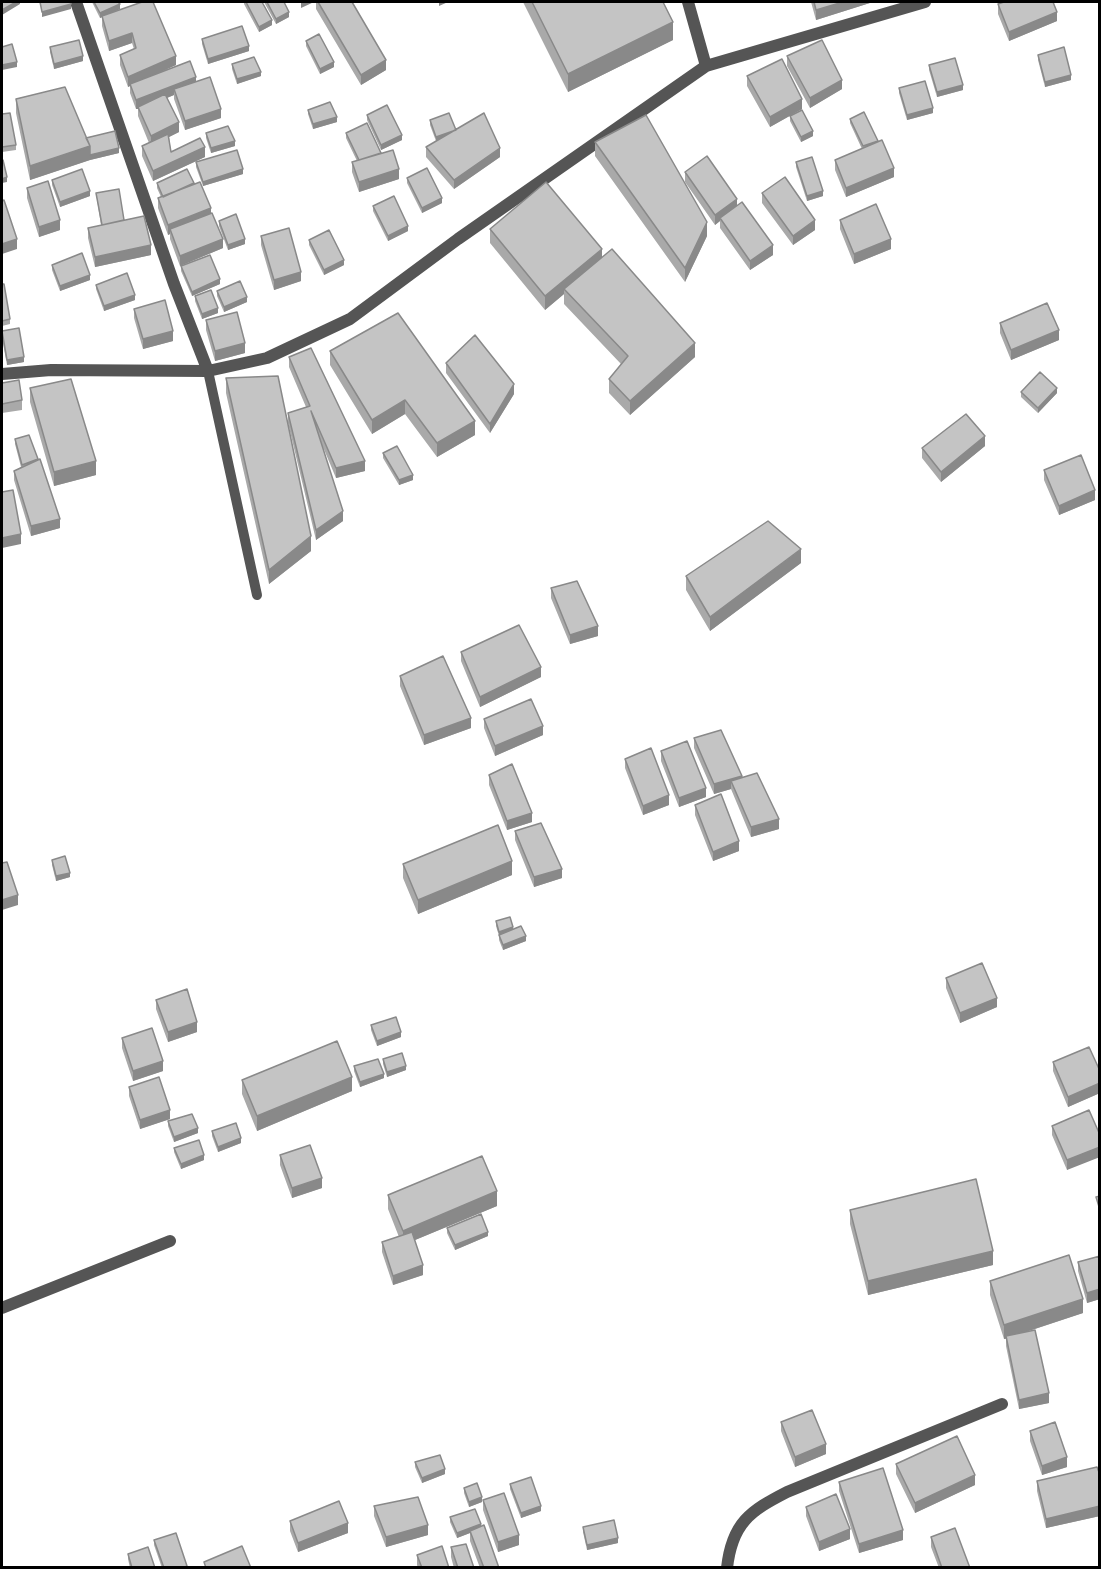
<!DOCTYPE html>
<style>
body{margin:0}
#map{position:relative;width:1101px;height:1569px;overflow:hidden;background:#fff;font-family:Cabin,sans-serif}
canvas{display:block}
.frame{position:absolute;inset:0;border:3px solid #000;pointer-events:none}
</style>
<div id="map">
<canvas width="1101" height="1569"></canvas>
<div class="frame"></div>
</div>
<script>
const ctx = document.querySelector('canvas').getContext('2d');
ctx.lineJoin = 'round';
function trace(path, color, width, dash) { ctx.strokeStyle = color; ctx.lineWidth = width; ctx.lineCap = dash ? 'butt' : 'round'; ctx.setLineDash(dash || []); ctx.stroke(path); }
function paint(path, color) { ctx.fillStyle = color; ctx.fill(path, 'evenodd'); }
const service = new Path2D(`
 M208,371L257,595`);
const minor = new Path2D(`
 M76,2L174,284L208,371
 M706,66L925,2
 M2,374L51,370L208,371L267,358L350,319L458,239L706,66L688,2
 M2,1308L170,1241
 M727,1568C732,1523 750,1511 787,1492L1002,1404`);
const wall = new Path2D(`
 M92,2H118L120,9L111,13L176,65L167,69L196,81L221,118L185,130L174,99V95L167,98L179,132L169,137L171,152L205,157L153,181L142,156V146L149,143L138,116V109H136L130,93V86L128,87L120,65V55L134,49L132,43L109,51L102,26V17L100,18Z
 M244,2H262L272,25L259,32L244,4Z
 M264,2H284L289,17L276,24Z
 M316,2H352L386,70L361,85L316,9Z
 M523,2H663L673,40L568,92Z
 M811,2H873L816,20Z
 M998,4L1057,21L1009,41L998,14Z
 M202,39L249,51L208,64L202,44Z
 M306,41L334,67L320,74L306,46Z
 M50,47L83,61L54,69L50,52Z
 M1038,55L1071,80L1045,87L1038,60Z
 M787,56L842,89L810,108L787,66Z
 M232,64L261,76L237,84L232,69Z
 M929,65L963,90L937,97L929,70Z
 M747,76L802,109L770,127L747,86Z
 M899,88L933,113L907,120L899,93Z
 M16,99L86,138L119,153L90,160L30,180L16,113Z
 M308,110L337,122L313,129L308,114Z
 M2,114L16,145V150L2,152Z
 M367,115L402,140L381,150L367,120Z
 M790,116L813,136L801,142L790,121Z
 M850,119L894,177L846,197L835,170V160L862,149L850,123Z
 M430,120L456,130L500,157L454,189L426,157V147L436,141L430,125Z
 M206,133L235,146L211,153L206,138Z
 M346,133L381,153L399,179L359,192L352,172V162L357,161L346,138Z
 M595,142L707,236L685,282L595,156Z
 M196,162L243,174L203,186L196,167Z
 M796,162L823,196L807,201L796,167Z
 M685,172L737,206L773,255L750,270L720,228V221L715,225L685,182Z
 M407,178L442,203L422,213L407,183Z
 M52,180L90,196L60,207L52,185Z
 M157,183L194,184L211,213L223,248L180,266L170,239V234L168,235L158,208V198L161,197L157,188Z
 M27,188L60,230L39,237L27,198Z
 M96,193L124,220L151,255L95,267L88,238V228L101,225Z
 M762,193L815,230L793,245L762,203Z
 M373,206L408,231L388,241L373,211Z
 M840,220L891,249L854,264L840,229Z
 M219,221L245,244L228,250L219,226Z
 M490,229L602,258L695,357L630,415L609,393V379L621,364L564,304V294L545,310L490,243Z
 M261,236L301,281L274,290L261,245Z
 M309,240L344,265L324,275L309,245Z
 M52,265L90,280L60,291L52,270Z
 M181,266L220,284L192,296L181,271Z
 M2,284L10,319V324L2,326Z
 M96,285L135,300L104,311L96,289Z
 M217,291L247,302L224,312L217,296Z
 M195,296L218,313L202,319L195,301Z
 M134,309L173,341L143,349L134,318Z
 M206,320L245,353L215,361L206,330Z
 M1000,323L1059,340L1011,360L1000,333Z
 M2,331L24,362L7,365L2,338Z
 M330,351L475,435L437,457L405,414L372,434L330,365Z
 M289,357L365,471L336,478L323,447L343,521L316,540L288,423V413L306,407L289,367Z
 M446,363L514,394L490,433L446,373Z
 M226,378L311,551L269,584L226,393Z
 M2,383L22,400V410L2,413Z
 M30,388L96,475L54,486L30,402Z
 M1021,392L1057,393L1038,413L1021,397Z
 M15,439L38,460L60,528L31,536L14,480V471L21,467L15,444Z
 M985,446L941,482L922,458V448Z
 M383,453L413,480L399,485L383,458Z
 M1044,470L1095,500L1059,515L1044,480Z
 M801,563L710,631L686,590V576Z
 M551,588L598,636L570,644L551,598Z
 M461,652L541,677L480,707L461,661Z
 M400,676L471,728L424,745L400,686Z
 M484,719L543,735L495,756L484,728Z
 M694,738L742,778L779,829L751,837L731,789L714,794L694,748Z
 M661,751L706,797L679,807L661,761Z
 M625,759L669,805L643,815L625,768Z
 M489,775L532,822L507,830L489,785Z
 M695,805L739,851L713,861L695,815Z
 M515,831L562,878L534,887L515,840Z
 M52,860L70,877L56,881L52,865Z
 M403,864L512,875L418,914L403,878Z
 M496,921L513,929L526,941L503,950L499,940V936L496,926Z
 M946,978L997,1007L960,1023L946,988Z
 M156,1000L197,1032L168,1042L156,1009Z
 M371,1025L401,1037L377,1046L371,1030Z
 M122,1038L163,1071L133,1081L122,1048Z
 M383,1059L406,1070L387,1077L383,1064Z
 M1053,1062L1100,1071V1093L1068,1107L1053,1071Z
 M354,1066L384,1078L360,1087L354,1071Z
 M242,1080L352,1091L257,1131L242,1094Z
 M129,1087L170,1119L140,1129L129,1096Z
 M168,1121L198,1133L174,1142L168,1126Z
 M1052,1126L1100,1135L1067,1170L1052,1135Z
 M212,1131L241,1143L218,1152L212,1136Z
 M174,1148L204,1160L181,1169L174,1152Z
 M280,1155L322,1188L292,1198L280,1165Z
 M388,1195L497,1206L415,1240L423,1275L393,1285L382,1252V1242L399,1237L388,1209Z
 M850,1210L993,1265L868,1295L850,1224Z
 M447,1228L488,1236L455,1250L447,1233Z
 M1100,1256V1299L1087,1303L1078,1271V1262Z
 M990,1281L1083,1313L1026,1332L1049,1403L1019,1409L1006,1346V1339H1004L990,1295Z
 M781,1422L826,1454L795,1467L781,1431Z
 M1030,1431L1067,1467L1042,1475L1030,1441Z
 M415,1462L445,1474L422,1483L415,1467Z
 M896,1464L975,1485L915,1513L896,1474Z
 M1100,1475V1516L1046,1528L1037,1491V1481Z
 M839,1482L903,1540L859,1553L839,1491Z
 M510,1484L541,1511L521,1518L510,1489Z
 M464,1488L482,1502L469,1507L464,1493Z
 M483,1500L519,1545L498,1552L483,1510Z
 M374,1506L428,1535L386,1547L374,1516Z
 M806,1507L850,1539L819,1551L806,1516Z
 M450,1517L481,1526L499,1568H480L470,1541V1533L457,1538L450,1522Z
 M290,1521L348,1533L298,1552L290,1531Z
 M583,1527L618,1543L587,1550L583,1532Z
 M931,1537L970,1568H939L931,1547Z
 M154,1540L187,1568H162L154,1545Z
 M451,1547L474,1568H454L451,1557Z
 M128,1554L155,1568H130L128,1559Z
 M417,1555L449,1568H418L417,1565Z`);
const shadedWall = new Path2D(`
 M16,2H20V4L2,15V10Z
 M304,2H314L301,8V3Z
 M439,2H448L439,6Z
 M843,2H873L816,20V10Z
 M71,4V9L42,17V12Z
 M120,4V9L100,18V13Z
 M289,12V17L276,24V19Z
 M1057,12V21L1009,41V32Z
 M272,20V25L259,32V27Z
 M673,22V40L568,92V74Z
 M132,33V43L109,51V41Z
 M249,46V51L208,64V59Z
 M83,56V61L54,69V64Z
 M176,56V65L130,86V84V86L128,87V77Z
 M386,60V70L361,85V75Z
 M17,62V67L2,70V65Z
 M334,62V67L320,74V69Z
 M261,72V76L237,84V79Z
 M1071,75V80L1045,87V82Z
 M196,77V87L174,89V95L139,109L138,107V109H136V100Z
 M842,80V89L810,108V98Z
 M963,85V90L937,97V92Z
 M802,99V109L770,127V117Z
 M933,108V113L907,120V115Z
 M221,109V118L185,130V121Z
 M337,117V122L313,129V124Z
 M179,122V132L151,146V136Z
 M456,130L436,142V137Z
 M813,131V136L801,142V137Z
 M402,135V140L381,150V145Z
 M235,141V146L211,153V148Z
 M90,146L119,148V153L90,160L30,180V166Z
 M205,147V157L153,181V171Z
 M500,148V157L454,189V180Z
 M894,168V177L846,197V188Z
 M243,169V174L203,186V182Z
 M399,169V179L359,192V182Z
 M7,177V182L2,183V179Z
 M90,191V196L60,207V202Z
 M823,191V196L807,201V196Z
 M442,198V203L422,213V208Z
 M737,199V209L720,218V221L715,225V215Z
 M211,208V217L170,229V234L168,235V225Z
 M60,220V230L39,237V227Z
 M815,220V230L793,245V236Z
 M707,222V236L685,282V268Z
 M408,226V231L388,241V236Z
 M17,239V249L2,254V244Z
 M223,239V248L180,266V256Z
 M245,239V244L228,250V245Z
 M891,239V249L854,264V254Z
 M151,245V255L95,267V257Z
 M773,245V255L750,270V261Z
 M602,249V263L564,289V294L545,310V296Z
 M344,260V265L324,275V270Z
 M301,272V281L274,290V280Z
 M90,275V280L60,291V286Z
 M220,279V284L192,296V292Z
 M135,295V300L104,311V306Z
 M247,297V302L224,312V307Z
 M218,308V313L202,319V314Z
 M1059,330V340L1011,360V350Z
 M173,331V341L143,349V339Z
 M245,343V353L215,361V351Z
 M695,343V357L630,415V401Z
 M24,357V362L7,365V360Z
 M514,384V394L490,433V424Z
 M1057,388V393L1038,413V408Z
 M405,400V414L372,434V420Z
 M475,421V435L437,457V443Z
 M985,436V446L941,482V472Z
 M96,461V475L54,486V472Z
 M365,461V471L336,478V468Z
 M413,475V480L399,485V480Z
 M1095,490V500L1059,515V506Z
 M343,511V521L316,540V530Z
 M60,519V528L31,536V526Z
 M21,534V544L2,548V538Z
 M311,536V551L269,584V570Z
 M801,549V563L710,631V617Z
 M598,626V636L570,644V635Z
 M541,667V677L480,707V697Z
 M471,718V728L424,745V735Z
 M543,726V735L495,756V746Z
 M742,776V786L731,781V789L714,794V784Z
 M706,788V797L679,807V798Z
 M669,795V805L643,815V806Z
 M532,813V822L507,830V821Z
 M779,819V829L751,837V827Z
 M739,841V851L713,861V852Z
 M512,861V875L418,914V900Z
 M562,869V878L534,887V877Z
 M70,873V877L56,881V876Z
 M18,895V905L2,910V900Z
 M513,927V932L499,937V932Z
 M526,936V941L503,950V945Z
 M997,998V1007L960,1023V1013Z
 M197,1022V1032L168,1042V1032Z
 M401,1032V1037L377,1046V1041Z
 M163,1061V1071L133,1081V1071Z
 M406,1066V1070L387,1077V1072Z
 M384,1074V1078L360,1087V1082Z
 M352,1077V1091L257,1131V1116Z
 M1100,1083V1093L1068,1107V1097Z
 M170,1110V1119L140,1129V1120Z
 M198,1128V1133L174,1142V1137Z
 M241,1138V1143L218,1152V1147Z
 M1100,1147V1157L1067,1170V1160Z
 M204,1155V1160L181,1169V1164Z
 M322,1178V1188L292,1198V1188Z
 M497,1191V1206L403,1245V1231Z
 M488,1232V1236L455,1250V1245Z
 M993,1251V1265L868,1295V1281Z
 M423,1265V1275L393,1285V1276Z
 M1100,1289V1299L1087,1303V1293Z
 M1083,1299V1313L1004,1339V1325Z
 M1049,1393V1403L1019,1409V1400Z
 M826,1444V1454L795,1467V1457Z
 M1067,1457V1467L1042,1475V1466Z
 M445,1469V1474L422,1483V1478Z
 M975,1475V1485L915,1513V1503Z
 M482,1497V1502L469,1507V1502Z
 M541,1506V1511L521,1518V1513Z
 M1100,1506V1516L1046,1528V1519Z
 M348,1523V1533L298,1552V1543Z
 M481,1524V1529L470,1531V1533L457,1538V1533Z
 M428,1525V1535L386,1547V1537Z
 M850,1529V1539L819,1551V1542Z
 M903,1530V1540L859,1553V1544Z
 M519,1535V1545L498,1552V1542Z
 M618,1538V1543L587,1550V1545Z`);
const building = new Path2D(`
 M2,2H16L2,10Z
 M40,2H71V4L42,12Z
 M94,2H118L120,4L100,13Z
 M142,2H153L176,56L128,77L120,55L136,48L132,33L109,41L102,16Z
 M246,2H262L272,20L259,27Z
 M267,2H284L289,12L276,19Z
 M318,2H352L386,60L361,75Z
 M532,2H663L673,22L568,74Z
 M814,2H843L816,10Z
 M1004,2H1053L1057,12L1009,32L998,4Z
 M242,26L249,46L208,59L202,39Z
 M319,34L334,62L320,69L306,41Z
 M79,40L83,56L54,64L50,47Z
 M822,40L842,80L810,98L787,56Z
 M12,44L17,62L2,65V47Z
 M1064,47L1071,75L1045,82L1038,55Z
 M254,57L261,72L237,79L232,64Z
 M955,58L963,85L937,92L929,65Z
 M782,59L802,99L770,117L747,76Z
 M190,61L196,77L136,100L130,84Z
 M210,77L221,109L185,121L174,89Z
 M925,81L933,108L907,115L899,88Z
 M65,87L90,146L30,166L16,99Z
 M165,94L179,122L151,136L138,107Z
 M330,102L337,117L313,124L308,110Z
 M387,105L402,135L381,145L367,115Z
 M802,110L813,131L801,137L790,116Z
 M864,112L878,141L863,146L850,119Z
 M10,113L16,145L2,147V114Z
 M449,113L456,130L436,137L430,120Z
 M484,113L500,148L454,180L426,147Z
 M646,115L707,222L685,268L595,142Z
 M367,123L381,153L359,160L346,133Z
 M228,126L235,141L211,148L206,133Z
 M115,131L119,148L90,155V146L86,138Z
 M168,134L171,152L200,138L205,147L153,171L142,146Z
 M882,140L894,168L846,188L835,160Z
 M237,150L243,169L203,182L196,162Z
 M393,150L399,169L359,182L352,162Z
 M707,156L737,199L715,215L685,172Z
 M812,157L823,191L807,196L796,162Z
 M2,160H3L7,177L2,179Z
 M427,168L442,198L422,208L407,178Z
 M82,169L90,191L60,202L52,180Z
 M187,169L194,183L163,197L157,183Z
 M785,177L815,220L793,236L762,193Z
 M48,181L60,220L39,227L27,188Z
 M200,182L211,208L168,225L158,198Z
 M546,182L602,249L545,296L490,229Z
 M119,189L124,220L102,225L96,193Z
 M394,196L408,226L388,236L373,206Z
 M4,200L17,239L2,244V201Z
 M742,202L773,245L750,261L720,218Z
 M876,204L891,239L854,254L840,220Z
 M212,213L223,239L180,256L170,229Z
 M236,214L245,239L228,245L219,221Z
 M144,216L151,245L95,257L88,228Z
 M289,228L301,272L274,280L261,236Z
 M329,230L344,260L324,270L309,240Z
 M612,249L695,343L630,401L609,379L628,356L564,289Z
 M82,253L90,275L60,286L52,265Z
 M210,255L220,279L192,292L181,266Z
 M127,273L135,295L104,306L96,285Z
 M240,281L247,297L224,307L217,291Z
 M2,284H4L10,319L2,321Z
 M211,290L218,308L202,314L195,296Z
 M165,300L173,331L143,339L134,309Z
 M1047,303L1059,330L1011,350L1000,323Z
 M237,312L245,343L215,351L206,320Z
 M398,313L475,421L437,443L405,400L372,420L330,351Z
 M19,328L24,357L7,360L2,331Z
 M475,335L514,384L490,424L446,363Z
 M311,348L365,461L336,468L311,411L343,511L316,530L288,413L310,406L289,357Z
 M1040,372L1057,388L1038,408L1021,392Z
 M278,376L311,536L269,570L226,378Z
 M71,379L96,461L54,472L30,388Z
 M19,380L22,400L2,404V383Z
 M966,414L985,436L941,472L922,448Z
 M29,435L38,459L22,465L15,439Z
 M397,446L413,475L399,480L383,453Z
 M1081,455L1095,490L1059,506L1044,470Z
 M40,459L60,519L31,526L14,471Z
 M13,490L21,534L2,538V492Z
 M768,521L801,549L710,617L686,576Z
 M577,581L598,626L570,635L551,588Z
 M519,625L541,667L480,697L461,652Z
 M443,656L471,718L424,735L400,676Z
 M531,699L543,726L495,746L484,719Z
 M721,730L742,776L714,784L694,738Z
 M687,741L706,788L679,798L661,751Z
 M651,748L669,795L643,806L625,759Z
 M512,764L532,813L507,821L489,775Z
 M757,773L779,819L751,827L731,781Z
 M721,794L739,841L713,852L695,805Z
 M541,823L562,869L534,877L515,831Z
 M498,825L512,861L418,900L403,864Z
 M65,856L70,873L56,876L52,860Z
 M7,862L18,895L2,900V863Z
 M510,917L513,927L499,932L496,921Z
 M521,926L526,936L503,945L499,935Z
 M982,963L997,998L960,1013L946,978Z
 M187,989L197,1022L168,1032L156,1000Z
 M396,1017L401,1032L377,1041L371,1025Z
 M152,1028L163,1061L133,1071L122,1038Z
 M337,1041L352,1077L257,1116L242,1080Z
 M1089,1047L1100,1071V1083L1068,1097L1053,1062Z
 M402,1053L406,1066L387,1072L383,1059Z
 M378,1059L384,1074L360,1082L354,1066Z
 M159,1077L170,1110L140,1120L129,1087Z
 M1089,1110L1100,1135V1147L1067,1160L1052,1126Z
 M192,1114L198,1128L174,1137L168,1121Z
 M236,1123L241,1138L218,1147L212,1131Z
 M199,1140L204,1155L181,1164L174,1148Z
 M310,1145L322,1178L292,1188L280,1155Z
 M482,1156L497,1191L403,1231L388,1195Z
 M976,1179L993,1251L868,1281L850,1210Z
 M1100,1196V1210L1096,1197Z
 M481,1214L488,1232L455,1245L447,1228Z
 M412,1232L423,1265L393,1276L382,1242Z
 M1069,1255L1083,1299L1004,1325L990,1281Z
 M1100,1256V1289L1087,1293L1078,1262Z
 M1035,1330L1049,1393L1019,1400L1006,1336Z
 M812,1410L826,1444L795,1457L781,1422Z
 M1055,1422L1067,1457L1042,1466L1030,1431Z
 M957,1436L975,1475L915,1503L896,1464Z
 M440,1455L445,1469L422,1478L415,1462Z
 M1097,1467L1100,1475V1506L1046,1519L1037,1481Z
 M883,1468L903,1530L859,1544L839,1482Z
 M531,1477L541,1506L521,1513L510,1484Z
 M477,1483L482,1497L469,1502L464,1488Z
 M504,1493L519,1535L498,1542L483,1500Z
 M836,1494L850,1529L819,1542L806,1507Z
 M418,1497L428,1525L386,1537L374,1506Z
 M339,1501L348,1523L298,1543L290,1521Z
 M475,1509L481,1524L457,1533L450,1517Z
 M614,1520L618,1538L587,1545L583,1527Z
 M484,1525L499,1568H484L470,1531Z
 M955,1528L970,1568H942L931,1537Z
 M176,1533L187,1566L183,1568H164L154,1540Z
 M466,1544L474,1568H458L451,1547Z
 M242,1546L251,1568H206L204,1562Z
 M442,1546L449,1568H422L417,1555Z
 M148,1547L155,1568H132L128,1554Z`);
trace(service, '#555', 10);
trace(minor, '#555', 12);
paint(wall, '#a9a9a9');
paint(shadedWall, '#898989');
paint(building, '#c4c4c4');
trace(building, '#898989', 1.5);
</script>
